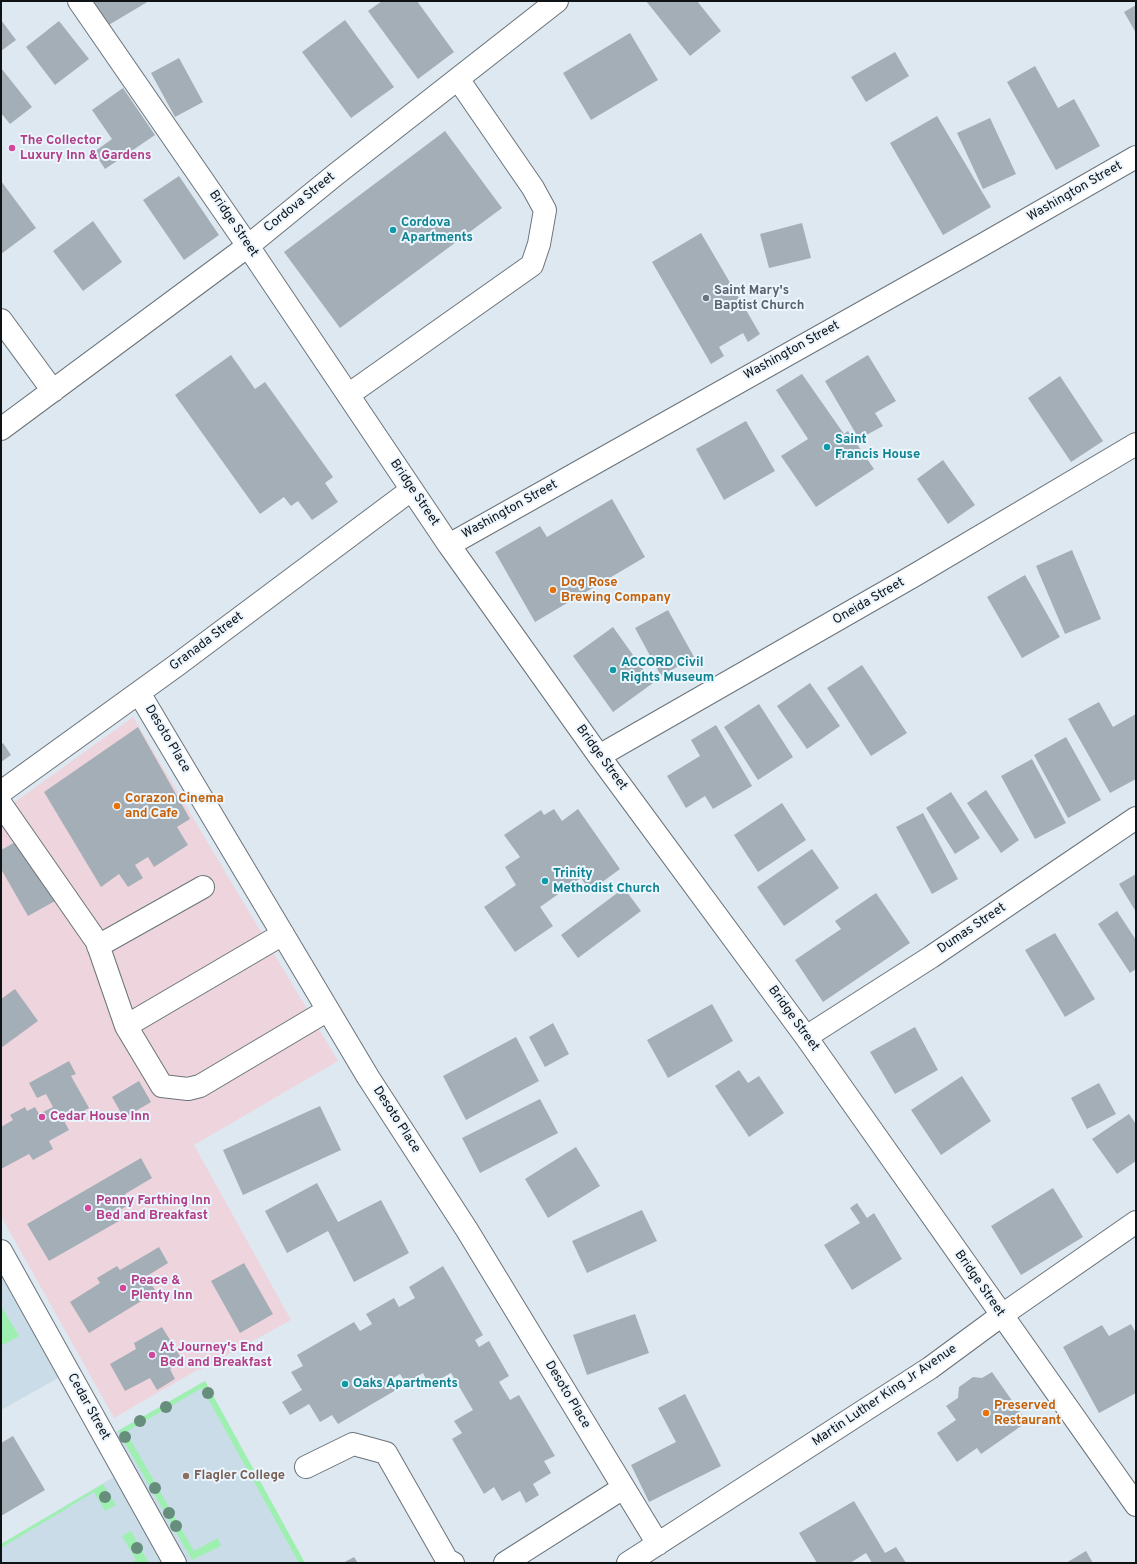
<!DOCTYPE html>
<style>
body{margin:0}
#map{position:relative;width:1137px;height:1564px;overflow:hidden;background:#dee8f0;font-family:Overpass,sans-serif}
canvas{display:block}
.frame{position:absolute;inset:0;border:2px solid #101316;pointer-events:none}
</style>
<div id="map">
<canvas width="1137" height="1564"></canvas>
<div class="frame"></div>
</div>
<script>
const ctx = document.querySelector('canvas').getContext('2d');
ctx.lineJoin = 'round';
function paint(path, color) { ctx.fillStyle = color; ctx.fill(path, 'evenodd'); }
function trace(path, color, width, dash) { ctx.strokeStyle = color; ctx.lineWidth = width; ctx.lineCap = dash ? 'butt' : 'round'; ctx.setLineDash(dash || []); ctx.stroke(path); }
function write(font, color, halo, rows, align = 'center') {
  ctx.font = font + ' Overpass,sans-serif'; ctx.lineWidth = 4; ctx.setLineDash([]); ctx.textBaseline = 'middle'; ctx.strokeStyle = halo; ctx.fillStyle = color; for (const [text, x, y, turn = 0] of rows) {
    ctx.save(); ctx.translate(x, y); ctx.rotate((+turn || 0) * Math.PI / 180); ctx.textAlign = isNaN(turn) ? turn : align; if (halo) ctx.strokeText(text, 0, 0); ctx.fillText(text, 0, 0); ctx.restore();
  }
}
const commercial = new Path2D(`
 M133,717L338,1061L194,1145L291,1320L200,1370H197L114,1418L1,1216V812Z`);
const built = new Path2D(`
 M1,1251L69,1372L1,1410Z
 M205,1381L305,1563H1V1544L124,1471L105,1438Z`);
const green = new Path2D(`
 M1,1306L19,1336L3,1345L1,1342Z
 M205,1381L305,1563H299L202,1388L126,1432L194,1551L218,1538L221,1546L192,1560L118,1431Z
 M103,1484L116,1505L105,1511L94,1492L1,1548V1544Z
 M131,1531L149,1563H131L136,1560L122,1536Z`);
const building = new Path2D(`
 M92,1H149L107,26Z
 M382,1H417L454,52L418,79L368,11Z
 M646,1H697L721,31L690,56Z
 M1136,5V33L1124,12Z
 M1,20L16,40L1,51Z
 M345,20L394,87L351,118L302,52Z
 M59,21L89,59L55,85L26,47Z
 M630,33L658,80L591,120L563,73Z
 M895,52L909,76L866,102L851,77Z
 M179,58L203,102L175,117L151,73Z
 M1035,66L1058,108L1074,99L1100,146L1056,170L1007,82Z
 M1,68L32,107L10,124L1,113Z
 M123,88L155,135L105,169L94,152L112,139L92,110Z
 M937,116L991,207L943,235L890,143Z
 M990,118L1016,174L983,189L957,133Z
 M445,131L502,208L340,328L284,252Z
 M179,176L219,235L184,260L143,200Z
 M1,181L36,228L1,254Z
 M93,221L122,262L83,291L53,251Z
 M802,223L811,258L769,268L760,234Z
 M701,233L760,334L748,342L743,333L719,347L724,356L711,364L652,262Z
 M231,355L255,389L265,382L333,477L325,483L338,502L312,520L298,501L291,506L284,497L260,514L175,395Z
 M868,355L896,401L875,413L883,426L859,439L825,381Z
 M802,374L844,434L848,431L874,469L816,507L781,456L808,439L776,390Z
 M1060,376L1103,441L1071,462L1028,398Z
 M746,421L775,471L724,500L696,449Z
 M943,460L975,505L948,524L917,479Z
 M612,499L645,557L535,622L495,552L540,526L547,537Z
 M1072,550L1101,619L1065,634L1036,566Z
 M1025,575L1060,637L1022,658L987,597Z
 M668,610L694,657L661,676L635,628Z
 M613,627L653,683L613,712L573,656Z
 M862,665L907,733L871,756L827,688Z
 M810,683L840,726L807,749L777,706Z
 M1099,702L1113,727L1136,714V750L1135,751L1136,753V779L1110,793L1068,719Z
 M759,704L793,757L758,780L724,727Z
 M716,725L752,786L713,809L705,796L686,808L667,776L700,756L691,740Z
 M138,727L190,819L177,827L188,845L154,867L148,857L135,865L143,878L128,887L119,874L101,887L44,792Z
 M1066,737L1101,800L1068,818L1034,755Z
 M3,743L11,755L1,762V745Z
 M1032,759L1066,823L1035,839L1001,776Z
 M986,790L1019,840L1001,853L967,803Z
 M951,792L980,838L955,854L926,808Z
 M782,803L806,840L758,872L734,835Z
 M554,809L562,821L578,809L620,869L590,891L581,878L540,907L553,926L515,952L484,907L516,885L505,867L520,857L504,835L541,810L544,815Z
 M923,813L958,879L932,894L896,827Z
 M21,839L55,901L28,916L1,869V850Z
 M812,849L839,888L784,926L757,887Z
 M1136,874V912L1119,884Z
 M624,888L641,911L578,958L561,935Z
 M876,893L910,943L823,1002L795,960L841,929L835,921Z
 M1117,911L1136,940V969L1130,973L1098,924Z
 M1055,933L1095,999L1065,1017L1025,950Z
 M15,989L38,1021L1,1048V999Z
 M712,1004L733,1041L668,1078L647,1040Z
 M553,1023L569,1054L545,1067L529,1037Z
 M915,1027L938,1070L895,1094L870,1052Z
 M516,1037L539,1081L466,1120L443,1076Z
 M69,1061L76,1074L71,1076L89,1108L64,1121L69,1130L49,1141L53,1149L33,1160L29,1154L1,1169V1127L13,1120L10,1115L25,1107L27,1111L35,1107L39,1114L53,1107L46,1094L37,1098L29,1083Z
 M739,1070L748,1083L759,1076L784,1113L749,1137L715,1086Z
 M962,1076L991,1121L941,1155L911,1110Z
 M139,1081L151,1102L124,1118L112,1097Z
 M1099,1083L1116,1114L1087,1129L1071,1098Z
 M540,1099L558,1133L480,1173L462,1138Z
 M320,1106L341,1150L243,1195L223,1150Z
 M1129,1114L1136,1124V1161L1117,1174L1092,1139Z
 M576,1147L600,1186L548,1218L525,1179Z
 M141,1158L152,1178L125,1194L130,1204L115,1213L119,1221L49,1261L27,1224Z
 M317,1183L338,1222L381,1200L409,1253L354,1282L328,1231L287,1253L265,1211Z
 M1053,1188L1083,1237L1021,1275L991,1226Z
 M857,1203L867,1218L874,1213L902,1259L852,1290L824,1245L860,1223L850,1208Z
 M642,1210L657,1241L587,1273L572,1241Z
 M159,1247L168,1263L147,1276L156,1292L89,1333L70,1302L100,1283L97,1278L117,1266L120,1270Z
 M244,1263L273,1314L240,1333L211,1281Z
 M443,1266L483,1335L475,1340L479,1347L489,1341L509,1376L499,1382L510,1400L519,1395L555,1456L544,1461L551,1473L533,1484L539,1495L526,1503L520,1491L502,1501L494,1487L484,1494L452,1439L462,1433L454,1421L473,1410L451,1373L429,1385L423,1373L406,1383L400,1374L390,1380L396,1390L338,1424L332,1415L320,1422L309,1404L290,1415L282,1402L302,1390L291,1372L303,1366L297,1355L354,1322L360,1331L372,1324L366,1314L394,1298L399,1307L415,1298L409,1287Z
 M635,1314L649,1353L587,1375L573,1335Z
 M1131,1324L1136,1333V1393L1099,1413L1063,1347L1102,1325L1109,1336Z
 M162,1327L183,1361L170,1369L175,1379L157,1390L150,1378L125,1391L110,1364L136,1349L134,1343Z
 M992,1372L1027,1422L981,1454L977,1448L957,1462L937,1433L956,1420L946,1406L958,1398L959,1387L973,1377L982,1378Z
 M685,1394L721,1466L649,1502L631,1465L676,1442L658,1408Z
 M13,1436L45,1490L1,1516V1443Z
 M854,1501L885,1553L896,1547L906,1563H872L866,1553L850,1563H817L799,1533Z
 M1086,1551L1093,1563H1066Z
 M354,1557L358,1563H343Z`);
const minor = new Path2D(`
 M79,1L248,246L449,545L599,756L806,1037L1136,1505
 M1,320L53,391
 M348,395L532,265L539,244L545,210L533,188L458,79
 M1,429L248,246L335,175L557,1
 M449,545L977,248L1136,157
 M139,693L368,1077L467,1230L658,1544
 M599,756L915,575L1136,444
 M1,792L177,665L411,490
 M1,804L97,942L126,1026L162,1086L188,1089L200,1086L328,1010
 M98,946L203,887
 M126,1026L283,934
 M806,1037L931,957L1136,818
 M1,1251L175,1563
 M306,1467L353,1444L386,1453L447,1560L453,1563
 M505,1563L623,1488
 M628,1563L930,1368L1002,1315L1136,1222`);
const trees = [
 [208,1393],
 [166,1407],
 [140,1421],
 [125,1437],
 [155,1488],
 [105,1497],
 [169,1513],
 [176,1526],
 [137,1548]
];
const markers = [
 [12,148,4,"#d1479c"],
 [393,230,4,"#0f9aa8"],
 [706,298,4,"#6b7280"],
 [827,447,4,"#0f9aa8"],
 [553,590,4,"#e8710a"],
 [613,670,4,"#0f9aa8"],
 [117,806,4,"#e8710a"],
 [545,881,4,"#0f9aa8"],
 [42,1117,4,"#d1479c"],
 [88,1208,4,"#d1479c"],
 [123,1288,4,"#d1479c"],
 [152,1355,4,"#d1479c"],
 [345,1384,4,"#0f9aa8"],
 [986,1413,4,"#e8710a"],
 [186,1476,4,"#8d6e63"]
];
const hotelNames = [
 ["The Collector",20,141],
 ["Luxury Inn & Gardens",20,156],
 ["Cedar House Inn",50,1117],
 ["Penny Farthing Inn",96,1201],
 ["Bed and Breakfast",96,1216],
 ["Peace &",131,1281],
 ["Plenty Inn",131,1296],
 ["At Journey's End",160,1348],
 ["Bed and Breakfast",160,1363]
];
const streetNames = [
 ["Washington Street",1075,192,-30],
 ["Cordova Street",300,203,-39],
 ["Bridge Street",233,224,56],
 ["Washington Street",792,351,-29],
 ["Bridge Street",414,493,56],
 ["Washington Street",510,510,-29],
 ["Oneida Street",869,602,-30],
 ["Granada Street",207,642,-37],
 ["Desoto Place",167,739,59],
 ["Bridge Street",601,758,54],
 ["Dumas Street",972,929,-34],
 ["Bridge Street",793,1019,54],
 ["Desoto Place",396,1120,57],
 ["Bridge Street",979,1284,55],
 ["Desoto Place",567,1395,59],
 ["Martin Luther King Jr Avenue",885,1396,-34],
 ["Cedar Street",88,1407,61]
];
const cultureNames = [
 ["Cordova",401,223],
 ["Apartments",401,238],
 ["Saint",835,440],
 ["Francis House",835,455],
 ["ACCORD Civil",621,663],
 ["Rights Museum",621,678],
 ["Trinity",553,874],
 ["Methodist Church",553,889],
 ["Oaks Apartments",353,1384]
];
const worshipNames = [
 ["Saint Mary's",714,291],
 ["Baptist Church",714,306]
];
const foodNames = [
 ["Dog Rose",561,583],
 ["Brewing Company",561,598],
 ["Corazon Cinema",125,799],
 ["and Cafe",125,814],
 ["Preserved",994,1406],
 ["Restaurant",994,1421]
];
const educationNames = [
 ["Flagler College",194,1476]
];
paint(commercial, '#eed5dd');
paint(built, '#cadce8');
paint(green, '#9ef0b0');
paint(building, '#a4aeb6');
trace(minor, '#6a737a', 24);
trace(minor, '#fff', 22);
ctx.fillStyle = '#678e7c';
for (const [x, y] of trees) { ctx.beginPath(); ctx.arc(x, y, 6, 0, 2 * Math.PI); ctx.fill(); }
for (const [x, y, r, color] of markers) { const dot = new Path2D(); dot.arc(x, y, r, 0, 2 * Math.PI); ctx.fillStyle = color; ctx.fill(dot); trace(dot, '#ebf5fe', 1.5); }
write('bold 13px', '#b23c85', '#ebf5fe', hotelNames, 'left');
write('13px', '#101316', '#ebf5fe', streetNames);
write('bold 13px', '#0d838f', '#ebf5fe', cultureNames, 'left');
write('bold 13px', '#5b616d', '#ebf5fe', worshipNames, 'left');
write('bold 13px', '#c56008', '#ebf5fe', foodNames, 'left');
write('bold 13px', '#785e54', '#ebf5fe', educationNames, 'left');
</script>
